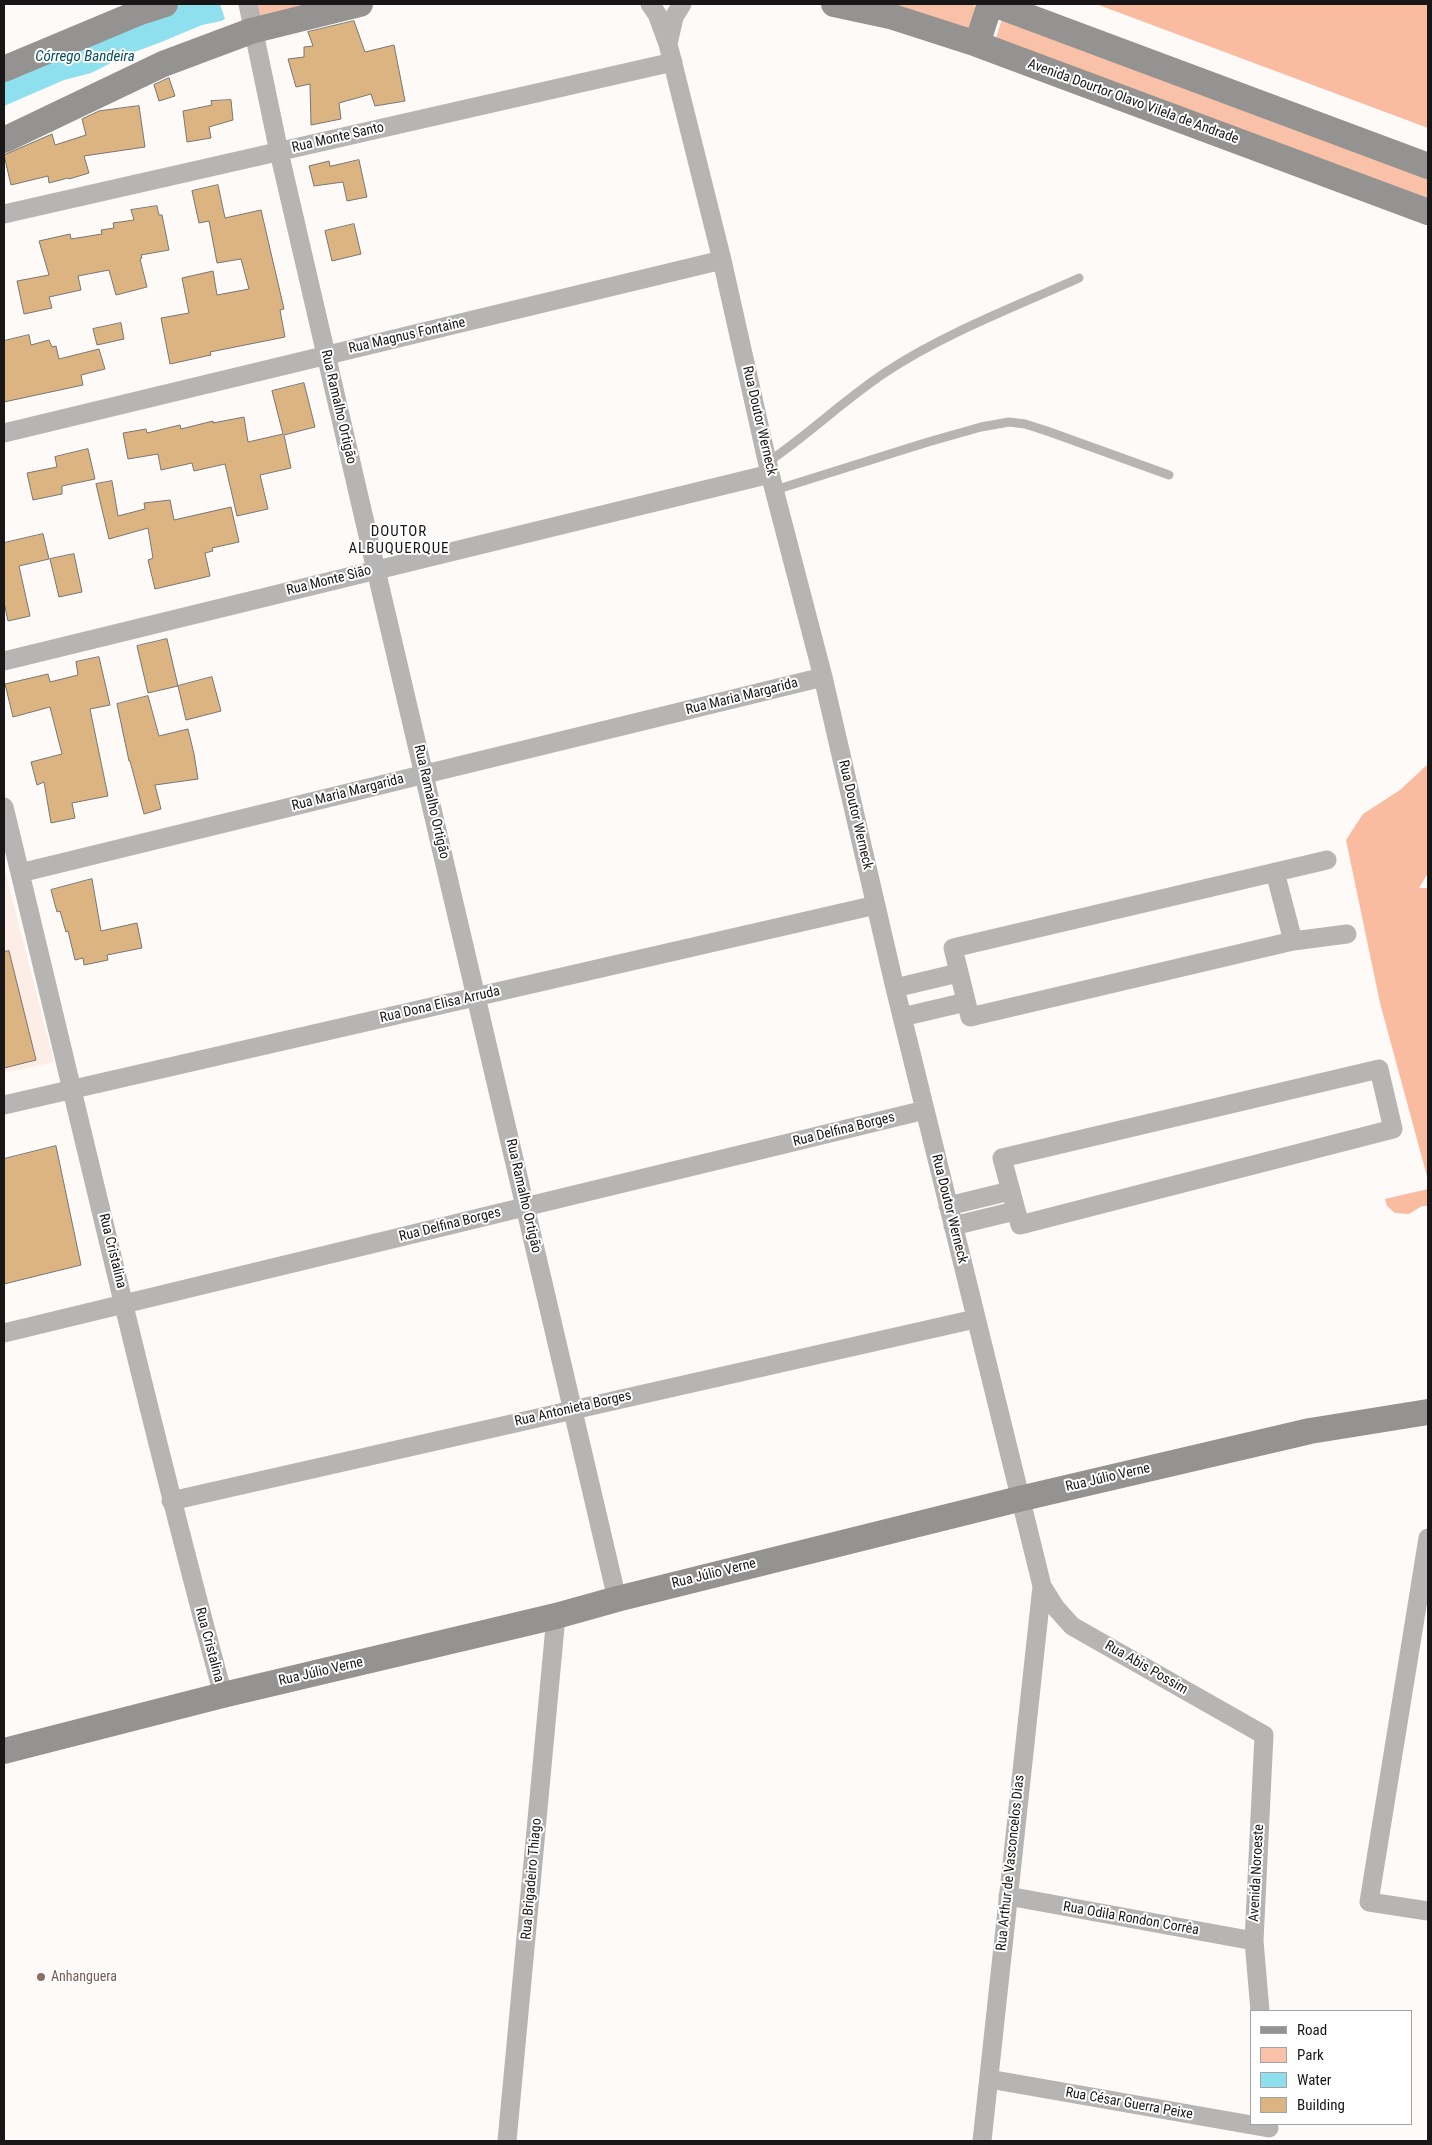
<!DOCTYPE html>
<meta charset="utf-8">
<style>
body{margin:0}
#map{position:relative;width:1432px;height:2145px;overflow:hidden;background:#fefaf7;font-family:"Roboto Condensed",sans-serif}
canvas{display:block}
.frame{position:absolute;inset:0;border:5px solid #181616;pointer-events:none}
.legend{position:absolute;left:1250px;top:2010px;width:162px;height:115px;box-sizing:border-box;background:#fff;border:1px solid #a3a2a2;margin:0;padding:6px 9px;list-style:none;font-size:15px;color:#181616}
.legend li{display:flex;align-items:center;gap:10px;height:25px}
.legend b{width:25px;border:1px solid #a3a2a2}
</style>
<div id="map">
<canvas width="1432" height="2145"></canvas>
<div class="frame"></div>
<ul class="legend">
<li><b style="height:6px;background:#959391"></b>Road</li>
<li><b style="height:14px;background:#f9c2a8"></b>Park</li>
<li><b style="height:14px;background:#8fe0ee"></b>Water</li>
<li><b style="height:14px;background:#dbb481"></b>Building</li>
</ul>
</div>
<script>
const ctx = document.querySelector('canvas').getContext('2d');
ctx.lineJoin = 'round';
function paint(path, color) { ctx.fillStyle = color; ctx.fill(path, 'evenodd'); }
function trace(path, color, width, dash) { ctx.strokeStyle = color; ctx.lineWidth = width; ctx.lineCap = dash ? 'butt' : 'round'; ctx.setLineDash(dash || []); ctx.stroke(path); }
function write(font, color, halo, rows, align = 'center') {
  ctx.font = font + ' "Roboto Condensed",sans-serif'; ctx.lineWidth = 4; ctx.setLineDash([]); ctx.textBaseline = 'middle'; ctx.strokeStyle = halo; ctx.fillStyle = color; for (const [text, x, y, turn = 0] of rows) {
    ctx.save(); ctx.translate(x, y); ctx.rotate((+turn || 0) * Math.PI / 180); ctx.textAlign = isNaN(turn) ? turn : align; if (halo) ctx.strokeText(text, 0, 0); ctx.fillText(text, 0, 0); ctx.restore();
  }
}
const industrial = new Path2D(`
 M4,867L54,1062L4,1073Z`);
const green = new Path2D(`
 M252,4H334L256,26Z
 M872,4H970L976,6L968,32Z
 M1005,9L1428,167V211L993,48Z`);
const forest = new Path2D(`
 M1096,4H1428V128Z
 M1428,764V873L1419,888H1428V1180L1380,1003L1346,840L1363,814L1400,790Z
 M1428,1189V1206H1422L1409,1214L1395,1213L1387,1206L1385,1199Z`);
const water = new Path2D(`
 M177,4H220L225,19L221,21L202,25L159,43L129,54L91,73L64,80L4,106V81Z`);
const building = new Path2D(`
 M354,21L365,52L394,45L405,101L375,106L371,94L339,103L341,119L311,125L310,84L296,87L288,59L304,57V47L313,46L308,32Z
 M169,78L175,96L159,101L154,85Z
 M231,100L233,120L209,127L211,138L187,142L183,111L212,105L211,101Z
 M139,106L145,147L84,156L89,173L69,179L68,178L49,183L48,176L11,185L4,155L52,134L55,145L86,135L82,119L99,111Z
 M359,160L367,197L347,201L343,182L314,186L309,166L329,161L330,166Z
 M218,185L225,218L261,210L284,309L280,310L285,337L210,352L211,355L170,364L161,318L189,313L182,278L213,271L217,295L249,289L241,259L217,263L209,221L199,223L192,191Z
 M157,206L159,215H162L169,250L141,255L142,258L140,259L147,287L116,295L109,270L78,276L81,290L49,297L52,308L24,314L17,281L49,275L39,241L70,234L71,239L102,234L101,230L114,228L113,223L134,220L131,210Z
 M354,224L361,254L332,261L325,231Z
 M121,323L124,339L97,345L93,329Z
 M29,335L31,345L49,340L52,347L56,346L59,359L99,349L105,369L81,375L83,385L4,402V341Z
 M304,383L315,427L284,435L291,468L260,475L268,509L237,516L225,464L194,471L192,463L161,470L158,454L128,459L123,433L146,429L147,433L180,425L181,429L213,421V423L244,417L248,442L283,434L272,391Z
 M88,449L95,479L62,486V494L33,500L27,473L57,467L55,457Z
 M112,481L118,516L145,509L144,503L170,500L174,520L231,507L239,542L212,548L213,551L205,553L210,576L155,589L148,560L153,558L148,528L109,539L96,484Z
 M43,534L49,559L19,566L30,616L8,621L4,602V543Z
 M74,554L82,592L59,597L50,559Z
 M167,639L178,686L148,693L137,646Z
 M99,657L110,705L90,709L108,796L72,803L75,818L51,823L44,782L37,785L31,762L62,754L50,707L13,717L5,684L48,674L50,682L78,675L76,662Z
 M212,677L221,711L186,720L178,686Z
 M148,696L159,736L188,729L194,754L198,779L155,785L161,809L144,814L130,761H129L117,704Z
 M92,879L101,931L137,923L142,948L107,955L108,960L84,965L83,958L75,960L68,931L66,932L60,911L57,912L51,890Z
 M9,951L36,1060L4,1068V952Z
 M56,1146L81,1265L4,1284V1159Z`);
const lane = new Path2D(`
 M768,462C809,434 845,399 886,372C943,334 1017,306 1079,278
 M775,490L928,442L981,427L1009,422L1025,424L1047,431L1169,475`);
const street = new Path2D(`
 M248,4L279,152L376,570L617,1599
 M650,4L657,14L668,44L722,260L770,474L823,677L895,988L1042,1586L1055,1607L1072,1626L1264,1735L1254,1941L1260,2011
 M668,44L674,17L682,4
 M4,214L673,62
 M4,433L722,260
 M4,661L770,474
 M4,807C76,1103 144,1401 223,1695
 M1327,860L953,948L970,1017L1293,941L1347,934
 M1275,872L1293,941
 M20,873L823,677
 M895,988L958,973
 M902,1017L966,1002
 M1379,1069L1393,1129L1020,1225L1002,1158Z
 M4,1105L876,905
 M948,1206L1010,1191
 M953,1226L1015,1211
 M4,1333L925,1110
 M171,1501L975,1319
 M1428,1538L1369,1902L1428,1911
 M1008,1896L1254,1941
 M989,2079L1269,2128
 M507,2141L556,1616
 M982,2141L1042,1586`);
const secondary = new Path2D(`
 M834,4L890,16L977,44L1428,212
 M994,4L1428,166
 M977,44L990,4
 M4,69L140,12L165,4
 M4,140L163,64L251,31L360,4
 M4,1751L223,1695L556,1616L617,1599L1019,1499L1310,1431L1428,1412`);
const markers = [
 [41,1977,5,"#8d6e63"]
];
const streetNames = [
 ["Avenida Dourtor Olavo Vilela de Andrade",1133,102,20],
 ["Rua Monte Santo",338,138,-13],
 ["Rua Magnus Fontaine",407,336,-13],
 ["Rua Ramalho Ortigão",338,407,77],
 ["Rua Doutor Werneck",759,421,77],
 ["Rua Monte Sião",329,581,-14],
 ["Rua Maria Margarida",742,697,-14],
 ["Rua Maria Margarida",348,793,-14],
 ["Rua Ramalho Ortigão",431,802,77],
 ["Rua Doutor Werneck",855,815,77],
 ["Rua Dona Elisa Arruda",440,1005,-13],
 ["Rua Delfina Borges",844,1130,-14],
 ["Rua Ramalho Ortigão",523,1196,77],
 ["Rua Doutor Werneck",949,1209,76],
 ["Rua Delfina Borges",450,1225,-14],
 ["Rua Cristalina",112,1251,76],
 ["Rua Antonieta Borges",573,1409,-13],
 ["Rua Júlio Verne",1108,1478,-13],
 ["Rua Júlio Verne",714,1574,-14],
 ["Rua Cristalina",209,1645,75],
 ["Rua Abis Possim",1146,1668,30],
 ["Rua Júlio Verne",321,1672,-13],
 ["Rua Arthur de Vasconcelos Dias",1011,1863,-84],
 ["Avenida Noroeste",1257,1873,-87],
 ["Rua Brigadeiro Thiago",532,1879,-85],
 ["Rua Odila Rondon Corrêa",1131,1919,10],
 ["Rua César Guerra Peixe",1129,2104,10]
];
const educationNames = [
 ["Anhanguera",51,1977]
];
const waterNames = [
 ["Córrego Bandeira",85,57]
];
const neighbourhoodNames = [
 ["DOUTOR",399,532],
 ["ALBUQUERQUE",399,549]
];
paint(industrial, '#fcede7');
paint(green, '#f9c2a8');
paint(forest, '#fabca0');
paint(water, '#8fe0ee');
paint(building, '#dbb481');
trace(building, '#797673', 1);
trace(lane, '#b6b5b3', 9);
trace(street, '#b6b5b3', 19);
trace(secondary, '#959391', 26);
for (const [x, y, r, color] of markers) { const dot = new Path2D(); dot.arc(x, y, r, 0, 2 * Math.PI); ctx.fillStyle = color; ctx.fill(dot); trace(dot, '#fff', 2); }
write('14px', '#181616', '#fff', streetNames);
write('14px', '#785e54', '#fff', educationNames, 'left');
write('italic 15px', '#045059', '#fff', waterNames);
ctx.letterSpacing = '1px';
write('15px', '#181616', '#fff', neighbourhoodNames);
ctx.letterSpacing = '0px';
</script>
